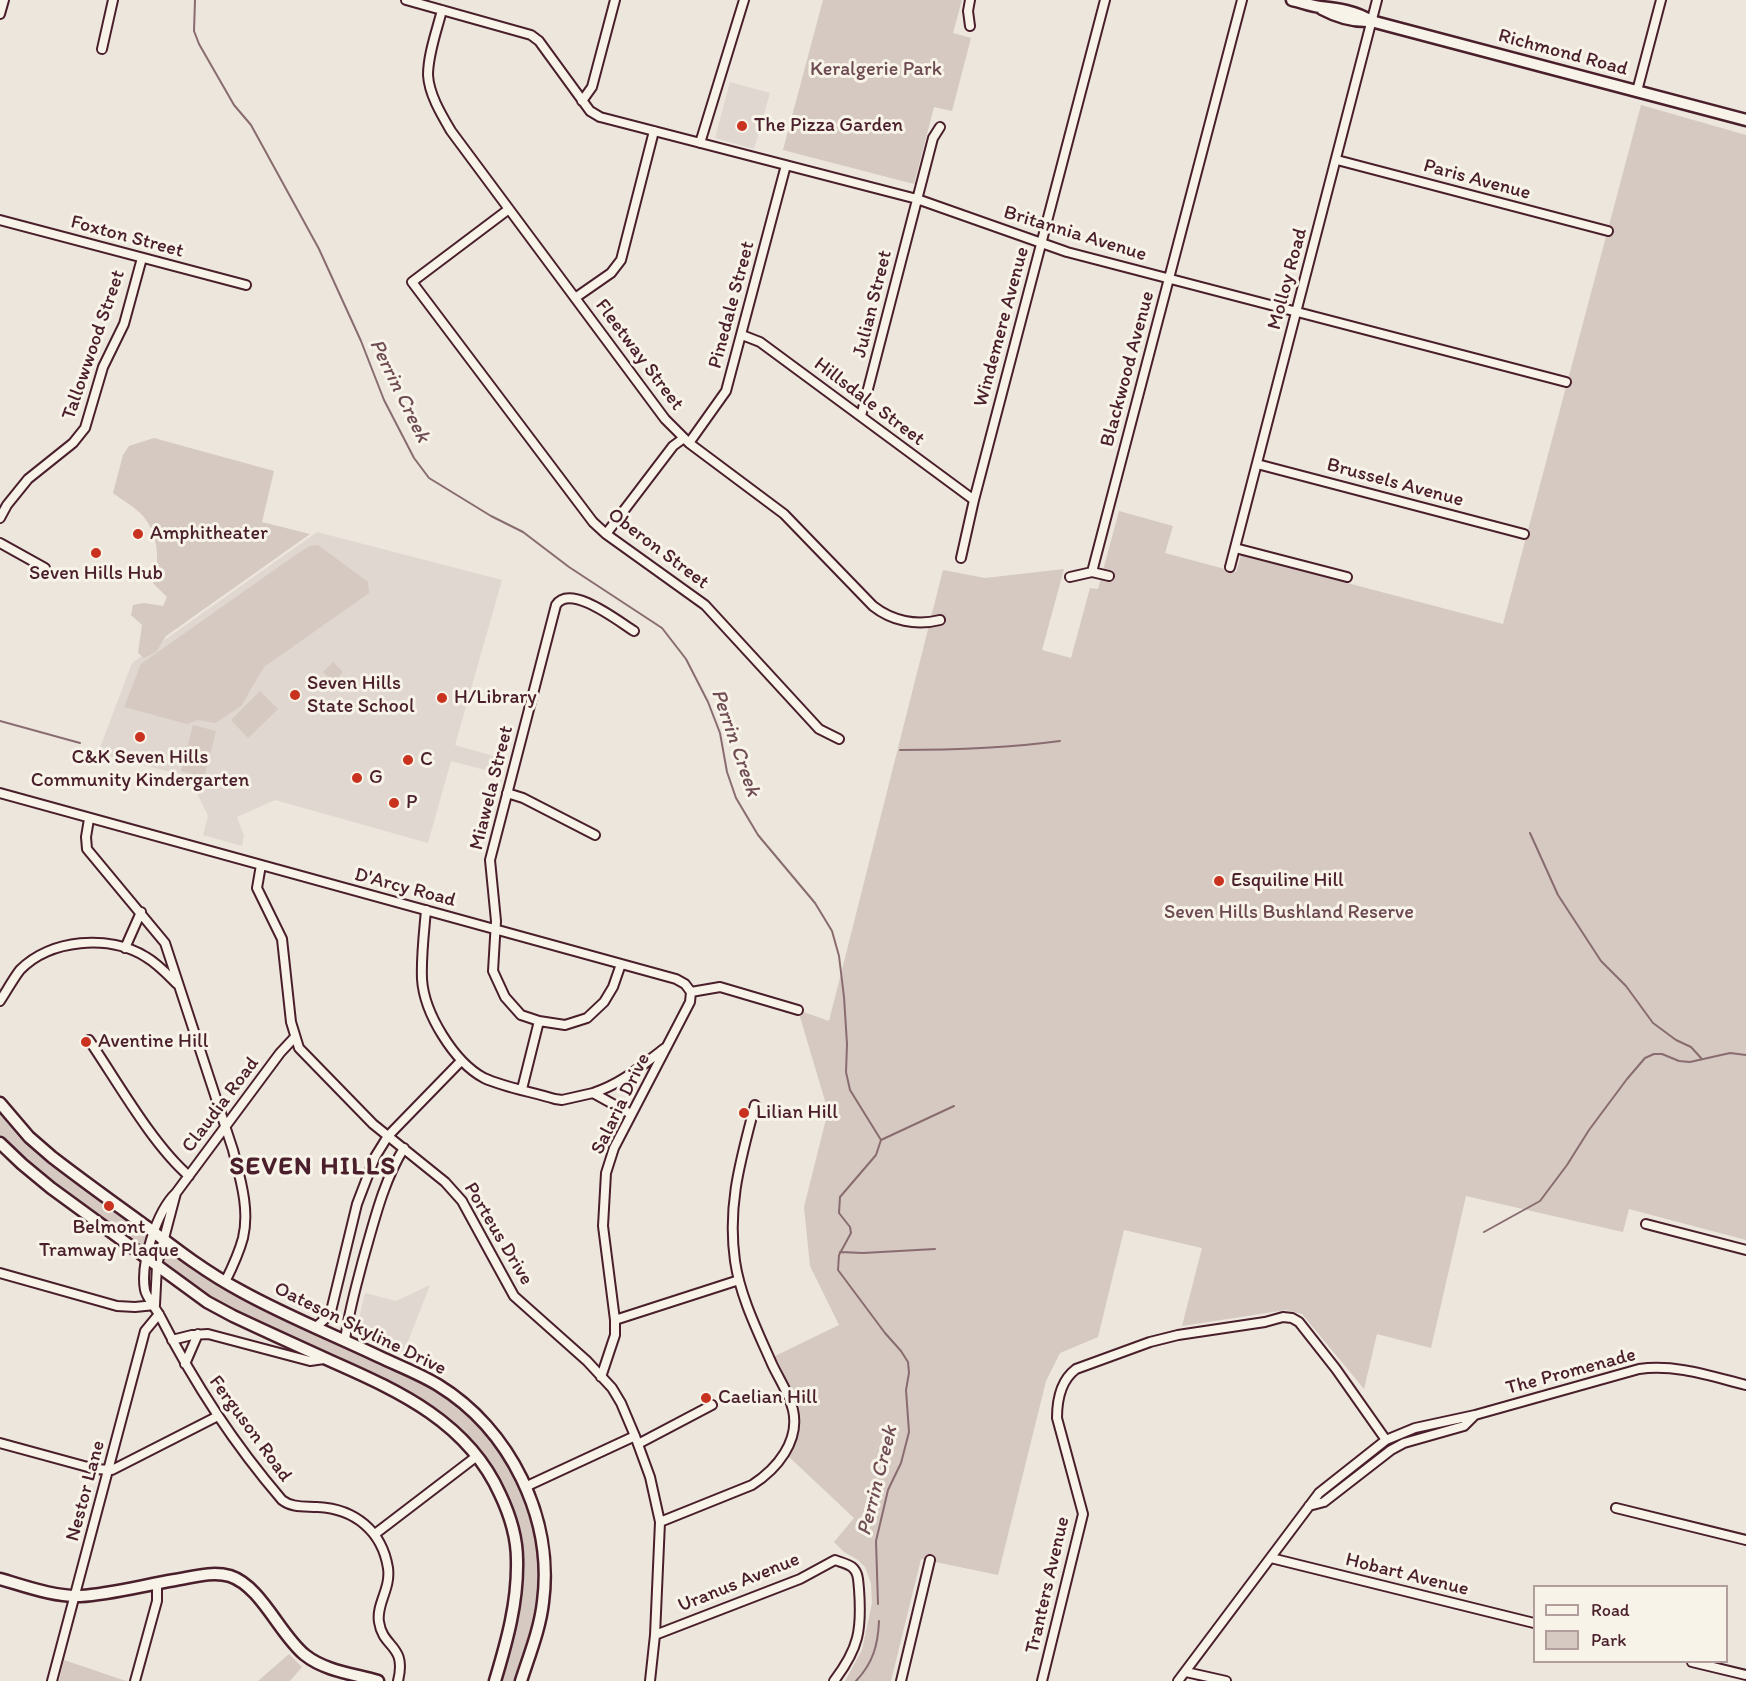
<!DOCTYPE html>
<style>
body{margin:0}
#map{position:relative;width:1746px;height:1681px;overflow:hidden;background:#ece6dd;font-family:Itim,sans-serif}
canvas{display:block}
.legend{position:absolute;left:1533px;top:1585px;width:195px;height:78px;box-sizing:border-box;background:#f7f3e8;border:2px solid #b29e9c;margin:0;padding:8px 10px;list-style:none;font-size:18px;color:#4a1f2b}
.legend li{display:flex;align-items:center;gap:12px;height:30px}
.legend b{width:30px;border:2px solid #b29e9c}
</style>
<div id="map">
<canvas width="1746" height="1681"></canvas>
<ul class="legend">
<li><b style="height:8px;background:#f7f3e8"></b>Road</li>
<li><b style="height:16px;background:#d5c9c2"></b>Park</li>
</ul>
</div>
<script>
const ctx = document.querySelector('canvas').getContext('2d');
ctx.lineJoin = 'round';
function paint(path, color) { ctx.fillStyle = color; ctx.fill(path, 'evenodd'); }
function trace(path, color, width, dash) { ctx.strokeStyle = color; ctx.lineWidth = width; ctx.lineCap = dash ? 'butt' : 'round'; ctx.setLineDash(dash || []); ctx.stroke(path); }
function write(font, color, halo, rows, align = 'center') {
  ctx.font = font + ' Itim,sans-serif'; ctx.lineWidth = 6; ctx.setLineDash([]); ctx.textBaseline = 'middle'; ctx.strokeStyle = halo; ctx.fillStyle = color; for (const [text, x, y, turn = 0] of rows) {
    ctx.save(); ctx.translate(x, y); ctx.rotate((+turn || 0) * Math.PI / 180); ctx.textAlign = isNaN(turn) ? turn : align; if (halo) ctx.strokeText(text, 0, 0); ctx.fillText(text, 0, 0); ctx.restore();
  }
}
const built = new Path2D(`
 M730,82L770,93L754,149L715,138Z
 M317,532L502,580L455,745L504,759L500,774L451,761L428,843L275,800L237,817L244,836L242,846L203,835L208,816L189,777L98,753L132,663Z
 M430,1285L403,1354L360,1335L357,1327L365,1293L396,1301Z`);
const green = new Path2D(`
 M823,0H962L953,33L971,38L952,111L934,107L914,184L783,150Z
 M1641,105L1746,135V1240L1629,1209L1623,1232L1466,1196L1431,1348L1377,1334L1364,1389L1302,1314L1286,1310L1182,1326L1202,1248L1124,1230L1098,1337L1060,1353L1046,1381L998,1575L921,1559L891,1681H845L862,1650L872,1603L871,1583L865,1567L858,1560L844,1552L834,1542L854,1518L787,1455C807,1408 797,1399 773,1357L839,1325L810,1266L804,1207L828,1111L798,1010L829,1021L943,570L985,578L1064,569L1042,650L1071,658L1090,588L1098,589L1119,511L1173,526L1165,553L1236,572L1241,555L1503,624Z
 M154,438L274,471L262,522L310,534L166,636L156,652L144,658L138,653L142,625L131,615L133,605L144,603L163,606L167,597L153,583C161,560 158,530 140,513C132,505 122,500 113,493L123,455L129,446Z
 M318,545L368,582L369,593L264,667L241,706L215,723L198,720L187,724L124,707L141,664L297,554L310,546Z
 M333,662L343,672L334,682L323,672Z
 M260,691L278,709L248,738L231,720Z
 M193,725L216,731L204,777L181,771Z
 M0,1107L150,1233L146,1248H142L47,1182L0,1140Z
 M165,1250L173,1251L440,1389L494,1438L525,1495L539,1548L541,1598L518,1681H499L517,1619L521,1590L507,1503L448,1421L217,1304L161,1264Z
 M289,1654L302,1667L290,1681H258Z
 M64,1660L123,1680L128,1681H59Z`);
const stream = new Path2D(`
 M195,0L194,31L199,44L234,105L251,125L319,249L361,341L384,400L414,458L429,478L491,516L523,532L569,567L662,628L686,659L708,702L720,733L727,772L736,798L758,835L815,903L832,931L839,956L844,997L847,1044L846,1072L850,1090L881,1140L876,1155L840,1197L839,1213L850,1227L851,1233L839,1255L838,1270L885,1333L901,1351L908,1362L909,1373L906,1390L909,1432L901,1463L888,1490L876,1541L878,1604
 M0,721L80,743
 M900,750C954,750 1007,748 1060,741
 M1530,833L1558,895L1601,961L1626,986L1653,1023L1676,1040L1691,1047L1701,1058
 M881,1140L954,1106
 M1484,1232L1540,1201L1567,1165L1589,1130L1627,1079L1645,1058L1654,1054H1662L1679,1061L1690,1062L1730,1053L1746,1055
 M840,1252L863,1253L935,1249
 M856,1681C873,1663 878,1645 879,1621`);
const minor = new Path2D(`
 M406,0L531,35L539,41L590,111L600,117L917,199L1067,252L1566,382
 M442,10C437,30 428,54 428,75C429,94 441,114 451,131L665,419L689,443L784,514L873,606C892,621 916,626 940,620
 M0,14L4,0
 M970,26L968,11L970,0
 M102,49L113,0
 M1637,91L1661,0
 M582,101L592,87L615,0
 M700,143L744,0
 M1337,160L1608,231
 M509,209L412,282L593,522L606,534L705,605L819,729L839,739
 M0,220L246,285
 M575,298L611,273L621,260L654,131
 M742,335L760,342L974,500
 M861,416L933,138L940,127
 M689,443L726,391L786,165
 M1257,464L1524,534
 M0,518L7,505L28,479L73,443L85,428L103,367L124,324L142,258
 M606,534L673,446L684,438
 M0,543L45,568
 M1235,548L1347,577
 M961,558L974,500L1105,0
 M1230,567L1377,0
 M1092,572L1242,0
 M1070,577L1092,572L1109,576
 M0,793L676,979L685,984L691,992
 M507,793L523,798L595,835
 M89,819L86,837L87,849L165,943L233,1150C240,1178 250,1209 243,1238C239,1253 232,1268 225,1282
 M261,865L257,888L282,939L291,1022L299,1048L373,1124L445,1182L462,1201L514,1296L587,1361L612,1388L621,1403L635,1436L650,1477L660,1522L655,1635L650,1681
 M426,910C424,933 421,957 422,979C424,1013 454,1062 484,1078C506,1088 533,1092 555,1099L562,1100L593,1093L631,1114
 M125,948L141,912
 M621,964L613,987L604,1002L587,1018L565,1025L539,1021L521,1015L505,997L493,971L496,921L490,860L556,605C570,583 618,621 634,631
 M691,992L720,987L798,1010
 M0,1001C6,992 13,979 20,970C50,939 109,934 146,957C158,964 167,974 177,984
 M294,1038L280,1053L176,1193C157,1211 140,1263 145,1290C146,1297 157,1310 161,1318C194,1383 234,1444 282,1500C292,1508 305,1506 318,1507C355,1509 382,1531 388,1568C391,1589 376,1604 379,1622C383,1649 407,1644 398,1681
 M89,1040C117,1081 152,1144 189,1176
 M522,1089L539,1021
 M593,1093C623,1083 641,1066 665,1048
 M1646,1224L1746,1250
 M0,1273L117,1306L135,1307L155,1305
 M155,1305L157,1265L176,1193
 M615,1320L739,1280
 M315,1328L327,1317L331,1311L357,1204L375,1157L388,1136L461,1061
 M172,1340L192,1335L208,1334L310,1361L324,1359
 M345,1341C348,1314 356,1287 363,1260C374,1222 383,1182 404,1148
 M185,1364L198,1334
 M601,1377L615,1335V1320L603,1226L606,1173L614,1148L690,1002L691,992
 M0,1443L95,1469L112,1470L218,1416
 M638,1444L712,1405
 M525,1487L635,1436
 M1309,1506L1324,1502L1391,1450L1404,1443L1464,1426L1474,1416
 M1616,1508L1746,1540
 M660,1522L752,1485C777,1469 800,1441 793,1410C789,1393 779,1379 772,1364C758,1332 740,1296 735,1261C727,1204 741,1159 755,1105
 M375,1534L477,1456
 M1271,1558L1534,1623
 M655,1635L800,1579L835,1560C840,1562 848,1564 852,1567C859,1573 858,1581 859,1589C862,1630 859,1648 834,1681
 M1692,1662L1746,1675
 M1186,1672L1226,1681
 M52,1681L145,1331L159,1314
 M135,1681L157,1601V1583
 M901,1681L930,1560
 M1042,1681L1083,1514L1057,1418C1057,1400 1060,1381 1076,1369L1150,1342L1178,1335L1265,1322L1283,1317L1292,1318L1299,1322L1336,1369L1386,1440
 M1178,1681L1319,1493L1386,1440L1415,1428L1475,1415L1639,1369C1676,1364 1710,1376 1746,1385`);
const secondary = new Path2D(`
 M1292,0C1301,2 1311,6 1320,7C1339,9 1355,11 1371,21L1746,120
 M1322,9C1337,17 1353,22 1371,21
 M0,1103L29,1137L52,1157C83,1181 115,1204 147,1227C177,1250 207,1273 241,1291C286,1316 334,1335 380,1357C399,1366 420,1374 438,1385C510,1429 554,1518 543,1602C540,1629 529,1656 521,1681
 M0,1143L22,1164L51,1188L207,1302L233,1316C267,1332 300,1347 333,1362C401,1392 468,1423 500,1494C510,1515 517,1538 517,1560C518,1602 507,1641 495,1681
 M0,1579C25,1586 54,1597 80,1596C112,1594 144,1585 175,1580C193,1577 212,1571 230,1576C261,1586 280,1635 305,1655C325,1671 354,1674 378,1681`);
const markers = [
 [742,126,6,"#c8321e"],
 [138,534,6,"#c8321e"],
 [96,553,6,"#c8321e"],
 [295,695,6,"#c8321e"],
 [442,698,6,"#c8321e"],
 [140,737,6,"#c8321e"],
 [408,760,6,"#c8321e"],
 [357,778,6,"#c8321e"],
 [394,803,6,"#c8321e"],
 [1219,881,6,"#c8321e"],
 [86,1042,6,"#c8321e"],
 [744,1113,6,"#c8321e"],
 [109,1206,6,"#c8321e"],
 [706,1398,6,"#c8321e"]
];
const streetNames = [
 ["Richmond Road",1563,53,15],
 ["Paris Avenue",1477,180,15],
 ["Britannia Avenue",1075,234,17],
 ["Foxton Street",127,237,15],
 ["Molloy Road",1288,279,-75],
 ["Julian Street",873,304,-76],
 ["Pinedale Street",732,305,-75],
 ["Windemere Avenue",1002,327,-75],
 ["Tallowwood Street",94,345,-71],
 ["Fleetway Street",639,355,53],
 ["Blackwood Avenue",1128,369,-75],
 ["Hillsdale Street",869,402,37],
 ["Brussels Avenue",1395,483,15],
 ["Oberon Street",658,549,37],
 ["Miawela Street",492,788,-76],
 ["D'Arcy Road",405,888,15],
 ["Salaria Drive",621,1104,-64],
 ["Claudia Road",221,1105,-53],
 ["Porteus Drive",498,1234,59],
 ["Oateson Skyline Drive",360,1329,26],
 ["The Promenade",1571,1372,-15],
 ["Ferguson Road",250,1429,54],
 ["Nestor Lane",86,1491,-75],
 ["Hobart Avenue",1407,1575,14],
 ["Uranus Avenue",739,1583,-22],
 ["Tranters Avenue",1048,1585,-77]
];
const parkNames = [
 ["Keralgerie Park",876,70],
 ["Seven Hills Bushland Reserve",1289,913]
];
const poiNames = [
 ["The Pizza Garden",754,126],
 ["Amphitheater",150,534],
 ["Seven Hills Hub",96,574,"center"],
 ["Seven Hills",307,684],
 ["State School",307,707],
 ["H/Library",454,698],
 ["C&K Seven Hills",140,758,"center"],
 ["Community Kindergarten",140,781,"center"],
 ["C",420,760],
 ["G",369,778],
 ["P",406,803],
 ["Esquiline Hill",1231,881],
 ["Aventine Hill",98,1042],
 ["Lilian Hill",756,1113],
 ["Belmont",109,1228,"center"],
 ["Tramway Plaque",109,1251,"center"],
 ["Caelian Hill",718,1398]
];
const waterNames = [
 ["Perrin Creek",399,391,64],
 ["Perrin Creek",735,743,71],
 ["Perrin Creek",878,1481,-76]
];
const districtNames = [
 ["SEVEN HILLS",313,1167]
];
paint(built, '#e0d7d0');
paint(green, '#d5c9c2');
trace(stream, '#896c6f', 2);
trace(minor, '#4a1f2b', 12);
trace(secondary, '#4a1f2b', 15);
trace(minor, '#f7f3e8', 8);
trace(secondary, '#f7f3e8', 10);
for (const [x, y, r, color] of markers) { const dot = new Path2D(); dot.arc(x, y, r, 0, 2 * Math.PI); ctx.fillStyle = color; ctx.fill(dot); trace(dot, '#f7f3e8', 2); }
write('20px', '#4a1f2b', '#f7f3e8', streetNames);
write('20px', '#6d4a51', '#f7f3e8', parkNames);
write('20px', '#4a1f2b', '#f7f3e8', poiNames, 'left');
write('italic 21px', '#6f4c53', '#f7f3e8', waterNames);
ctx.letterSpacing = '1.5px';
write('bold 26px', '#4a1f2b', '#f7f3e8', districtNames);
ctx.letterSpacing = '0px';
</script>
